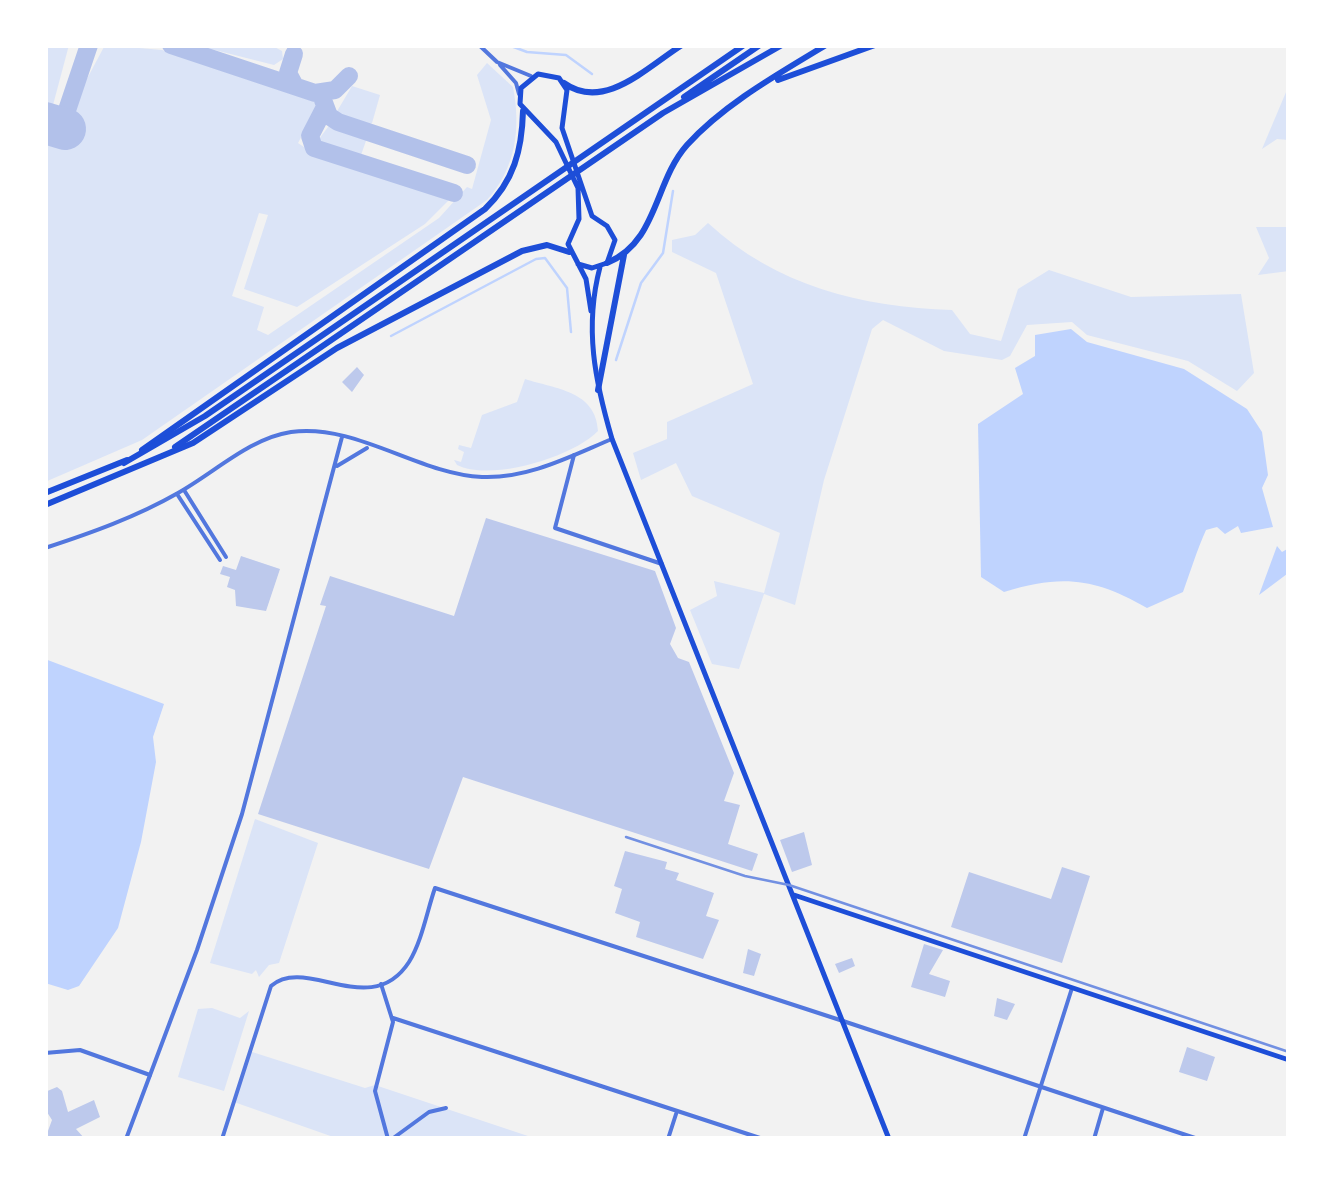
<!DOCTYPE html>
<style>
body{margin:0}
#map{position:relative;width:1334px;height:1184px;overflow:hidden;background:#f2f2f2;font-family:Jost,sans-serif}
canvas{display:block}
.frame{position:absolute;inset:0;border:48px solid #fff;pointer-events:none}
</style>
<div id="map">
<canvas width="1334" height="1184"></canvas>
<div class="frame"></div>
</div>
<script>
const ctx = document.querySelector('canvas').getContext('2d');
ctx.lineJoin = 'round';
function paint(path, color) { ctx.fillStyle = color; ctx.fill(path, 'evenodd'); }
function trace(path, color, width, dash) { ctx.strokeStyle = color; ctx.lineWidth = width; ctx.lineCap = dash ? 'butt' : 'round'; ctx.setLineDash(dash || []); ctx.stroke(path); }
const green = new Path2D(`
 M45,45H69L53,105L45,108Z
 M105,45L162,50L315,100L316,110L298,143L313,153L450,199L425,224L297,307L244,289L268,215L259,213L232,296L264,307L257,330L268,335L439,218L467,187L472,189L491,120L477,75L487,63L513,87C521,128 516,168 487,200L142,440L45,482V140L63,146L81,90Z
 M195,45H271L282,51L283,59L274,65Z
 M1289,85V140L1277,139L1262,149Z
 M352,86L380,95L372,123L366,126L336,113Z
 M331,123L368,135L360,158L316,143Z
 M708,223C776,286 861,307 952,310L970,334L1001,341L1018,289L1049,270L1131,297L1241,294L1254,373L1237,391L1188,361L1087,335L1072,322L1027,325L1010,356L1002,360L944,351L883,320L872,329L824,480L795,605L764,594L739,669L712,664L690,610L717,596L714,581L764,593L780,533L692,496L676,463L641,480L633,453L667,439V422L753,384L716,273L672,252V240L695,235Z
 M1256,227H1289V271L1258,275L1269,258Z
 M525,379C556,389 596,391 598,431C573,457 491,482 457,465L454,460L461,462L464,452L458,449L459,445L471,448L482,415L517,402Z
 M255,819L318,843L279,963L269,965L259,977L256,970L252,974L210,963Z
 M212,1008L240,1018L249,1011L224,1091L178,1077L198,1009Z
 M249,1051L365,1088L375,1085L537,1139H339L234,1102Z`);
const water = new Path2D(`
 M1071,329L1087,342L1184,369L1247,409L1262,432L1268,475L1262,488L1273,527L1241,533L1238,526L1225,534L1217,527L1206,530C1197,550 1191,570 1183,592L1147,608C1095,578 1062,574 1004,592L981,577L978,424L1023,394L1015,368L1035,356V335Z
 M1277,546L1282,552L1289,548L1287,574L1259,595Z
 M45,659L164,704L153,737L156,762L141,842L118,928L79,986L68,990L45,983Z`);
const stream = new Path2D(`
 M511,46L527,52L566,55L592,74
 M391,336L536,259L545,258L567,288L571,332
 M616,360L641,283L663,253L673,191`);
const taxiway = new Path2D(`
 M171,45L315,93L335,90L349,76
 M294,54L288,73L295,86
 M323,100L329,116L338,122L467,165
 M325,107L310,136L314,148L454,193
 M61,128L89,45`);
const runway = new Path2D(`
 M45,123L65,129`);
const building = new Path2D(`
 M357,367L364,375L352,392L342,382Z
 M486,518L655,571L676,628L670,644L678,658L689,662L734,773L724,801L740,805L728,844L758,854L752,871L463,777L429,869L258,814L326,606L320,605L330,576L454,616Z
 M241,556L280,569L266,611L236,606L235,590L227,587L230,577L220,574L223,566L236,570Z
 M804,832L812,865L792,872L780,840Z
 M625,851L667,862L665,869L679,873L676,880L714,893L706,916L719,920L703,959L636,937L640,922L615,913L622,889L614,886Z
 M1062,867L1090,876L1062,963L951,927L969,872L1051,899Z
 M924,944L943,950L929,974L950,981L945,997L911,987Z
 M748,949L761,954L754,976L743,973Z
 M852,958L855,966L839,973L835,964Z
 M997,998L1015,1004L1007,1020L994,1016Z
 M1187,1047L1215,1057L1207,1081L1179,1072Z
 M57,1087L62,1091L68,1112L94,1100L100,1117L76,1129L85,1139H45L52,1120L45,1109V1092Z`);
const minor = new Path2D(`
 M574,455L555,528L662,564
 M184,490L226,557
 M177,494L220,560
 M381,984L393,1022L375,1091L388,1139
 M393,1018L763,1139
 M843,1021L1198,1139
 M45,1053L80,1050L150,1075
 M392,1139L429,1112L446,1108
 M668,1139L677,1111
 M1024,1139L1072,988
 M1094,1139L1103,1108`);
const tertiary = new Path2D(`
 M479,45L497,62L531,76
 M500,65L516,83L519,94
 M337,466L367,448
 M45,548C91,533 136,517 178,493C214,473 250,438 291,432C356,423 418,474 482,477C528,479 571,456 612,439
 M126,1139L197,950L242,814L342,437
 M222,1139L271,986C306,955 371,1021 409,962C422,941 427,911 435,888L843,1021`);
const secondary = new Path2D(`
 M578,264L592,268L607,263L615,240L607,226L592,216L562,128L567,90L559,78L538,74L521,88L520,104L556,142L578,188L579,219L568,244L586,279L591,311
 M600,267C584,328 595,381 612,439L889,1139
 M794,895L1289,1060`);
const trunk = new Path2D(`
 M142,450L485,209C514,181 522,150 523,111
 M45,493L127,460
 M45,505L193,443L337,348L522,251L547,245L569,252`);
const motorway = new Path2D(`
 M778,80L875,45
 M564,83C604,112 647,67 682,45
 M684,97L760,45
 M607,263C658,242 654,182 687,145C724,104 780,73 826,45
 M598,390L624,255
 M175,447L663,113L782,45
 M124,463L205,416L744,45`);
const rail = new Path2D(`
 M626,837L745,876L789,885L1289,1052`);
paint(green, '#dbe4f7');
paint(water, '#bfd3fe');
trace(stream, '#bfd3fe', 2.5);
trace(taxiway, '#b2c1ea', 18);
trace(runway, '#b2c1ea', 42);
paint(building, '#bdc9ec');
trace(minor, '#5277de', 4);
trace(tertiary, '#5277de', 4);
trace(secondary, '#1d4ed8', 5);
trace(trunk, '#1d4ed8', 6);
trace(motorway, '#1d4ed8', 6);
trace(rail, '#7290e2', 2.5);
</script>
